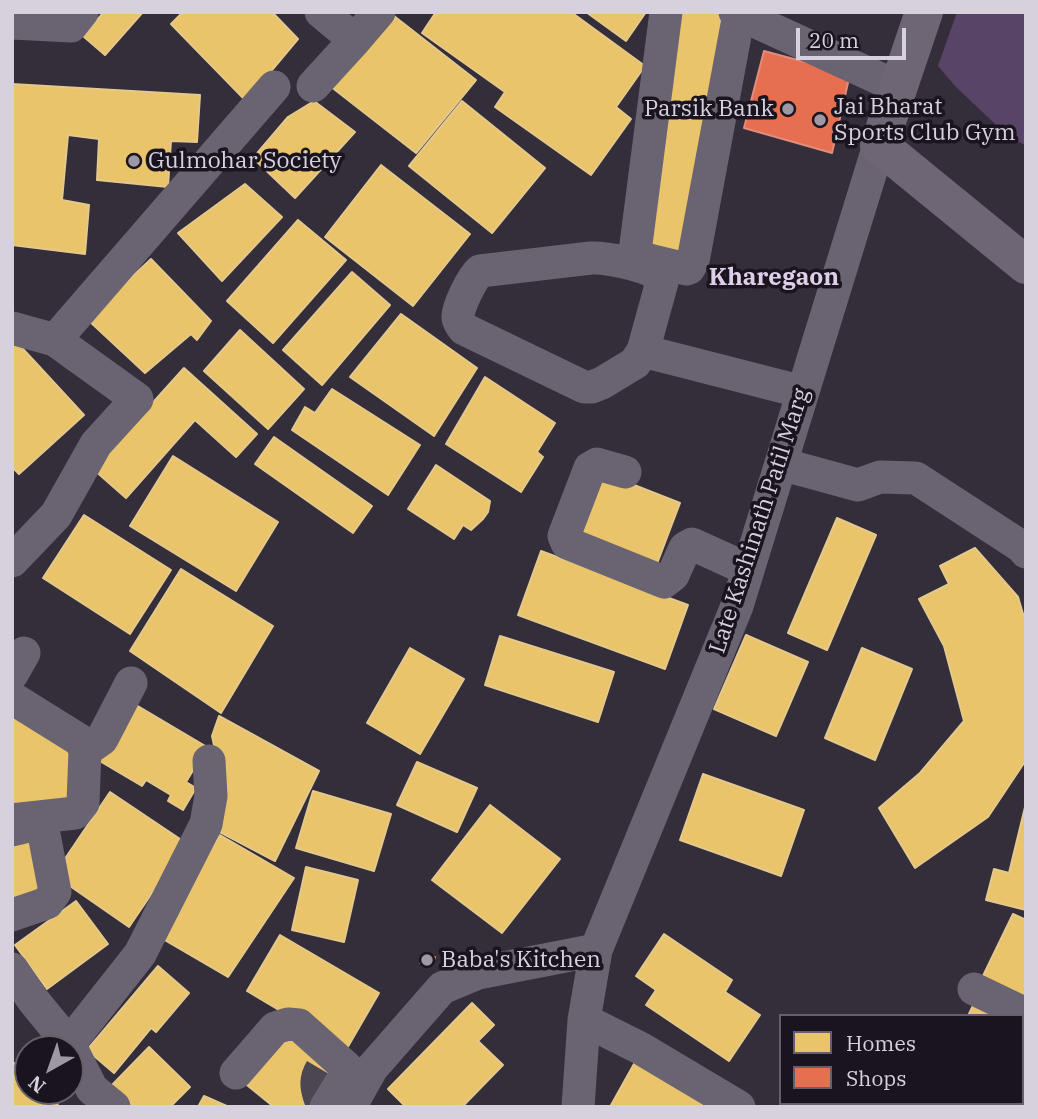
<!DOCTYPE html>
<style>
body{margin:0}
#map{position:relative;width:1038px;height:1119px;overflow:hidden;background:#332e39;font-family:"IBM Plex Serif",serif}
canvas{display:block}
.frame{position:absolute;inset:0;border:14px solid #d7d0dd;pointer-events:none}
.legend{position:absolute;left:779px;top:1014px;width:245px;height:91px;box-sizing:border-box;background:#19141d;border:2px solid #655f6a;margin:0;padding:9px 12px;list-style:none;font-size:21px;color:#d7d0dd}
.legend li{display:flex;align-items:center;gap:14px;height:35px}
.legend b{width:35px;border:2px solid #655f6a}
.north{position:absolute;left:14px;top:1035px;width:70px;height:70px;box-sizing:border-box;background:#19141d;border:2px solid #655f6a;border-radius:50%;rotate:220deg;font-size:19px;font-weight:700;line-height:28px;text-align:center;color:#d7d0dd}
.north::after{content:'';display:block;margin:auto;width:24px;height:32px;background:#9e97a4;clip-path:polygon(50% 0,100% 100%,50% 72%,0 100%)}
.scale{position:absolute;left:796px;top:28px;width:110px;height:32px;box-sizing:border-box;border:4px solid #d7d0dd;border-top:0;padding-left:9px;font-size:21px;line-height:24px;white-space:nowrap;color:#d7d0dd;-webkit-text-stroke:5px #19141d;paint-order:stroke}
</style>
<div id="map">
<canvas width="1038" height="1119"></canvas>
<div class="frame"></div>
<ul class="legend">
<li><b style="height:19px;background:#e9c46a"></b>Homes</li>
<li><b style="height:19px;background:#e76f51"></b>Shops</li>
</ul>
<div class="north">N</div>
<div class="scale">20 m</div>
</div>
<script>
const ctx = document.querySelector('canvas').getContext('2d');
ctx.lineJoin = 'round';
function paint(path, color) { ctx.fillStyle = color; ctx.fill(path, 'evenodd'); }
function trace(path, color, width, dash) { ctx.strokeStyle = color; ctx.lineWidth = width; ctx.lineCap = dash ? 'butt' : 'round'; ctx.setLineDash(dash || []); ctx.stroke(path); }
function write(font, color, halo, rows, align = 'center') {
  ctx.font = font + ' "IBM Plex Serif",serif'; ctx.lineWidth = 7; ctx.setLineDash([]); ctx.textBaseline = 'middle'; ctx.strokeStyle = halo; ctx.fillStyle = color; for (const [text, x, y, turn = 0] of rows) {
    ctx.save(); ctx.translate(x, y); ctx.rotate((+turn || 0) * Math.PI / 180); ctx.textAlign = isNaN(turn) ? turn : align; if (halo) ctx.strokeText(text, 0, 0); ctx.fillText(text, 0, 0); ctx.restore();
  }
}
const green = new Path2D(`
 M957,12H1026V145L1011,139L955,86L938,66Z`);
const homes = new Path2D(`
 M104,12H143L105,55L83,36Z
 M183,12H272L298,39L246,101L171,24Z
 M436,12H514L516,14L517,12H571L645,66L616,107L631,119L591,175L495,107L505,92L422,33Z
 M586,12H646L626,41Z
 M673,12L724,13L689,259L638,252Z
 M394,16L476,80L416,153L330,86Z
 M12,84L200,95L197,142L171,141L168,187L97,180L99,139L68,135L62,200L89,205L85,254L12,245Z
 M314,101L355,132L295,198L253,158L288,117Z
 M462,101L545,168L492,233L409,166Z
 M381,165L470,234L413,306L325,237Z
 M245,184L282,217L222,281L178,233Z
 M298,220L346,260L273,343L227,301Z
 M151,259L211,321L197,340L191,334L145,373L87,319Z
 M352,272L390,305L322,385L283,350Z
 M401,314L477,368L434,436L350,377Z
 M240,330L304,389L268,429L204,371Z
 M12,337L84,415L19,474L12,467Z
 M184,368L257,434L236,457L195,420L126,498L93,469Z
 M485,377L555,423L537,452L543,457L521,492L446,444Z
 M332,389L420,445L388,495L292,430L305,407L315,413Z
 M274,437L372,506L353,533L255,464Z
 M173,456L278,522L236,591L130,526Z
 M436,465L490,501L488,512L483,519L471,530L463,525L454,539L408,509Z
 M596,470L680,503L655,569L570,535Z
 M84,515L171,570L130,634L43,578Z
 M837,518L876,535L827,650L788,633Z
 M975,548L1018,597L1026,624V760L988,817L915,868L879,808L920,773L964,721L944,646L919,599L949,584L940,566Z
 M541,551L688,605L665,669L518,615Z
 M181,569L273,626L221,713L130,651Z
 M746,635L808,662L776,736L714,709Z
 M500,636L614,672L598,722L485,685Z
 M410,648L464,679L420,754L367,723Z
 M862,648L912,669L875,760L825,738Z
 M131,702L207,747L186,782L196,788L183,810L168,801L171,795L146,780L142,786L98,760Z
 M12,707L74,746L78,803L12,808Z
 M219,716L319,771L275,861L214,829L216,754L212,736Z
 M417,762L477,788L457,832L397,805Z
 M703,774L804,810L781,876L680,840Z
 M313,791L391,814L374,871L296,848Z
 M110,792L186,843L129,927L54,875Z
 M1026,803V910L986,900L994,869L1009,873Z
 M490,805L560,859L502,933L432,880Z
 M34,829L49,896L12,902V833Z
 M220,835L294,878L228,977L156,935Z
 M306,867L358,880L344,942L292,930Z
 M76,901L108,944L47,989L15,945Z
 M1013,914L1026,920V1002L981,980Z
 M664,934L732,980L725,992L760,1015L729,1061L646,1005L656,990L636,976Z
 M280,935L379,993L346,1050L247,991Z
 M158,966L189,993L156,1032L151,1028L114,1073L87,1050Z
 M977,997L1015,1016H968Z
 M472,1003L494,1025L478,1041L503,1065L462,1107H406L388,1089Z
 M1022,1019L1026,1021V1094L1022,1093Z
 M294,1028L343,1069L310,1107H274L237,1077Z
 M149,1047L190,1087L170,1107H134L112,1085Z
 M639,1055L708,1107H610Z
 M14,1063L28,1074V1091H49L59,1099L57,1107H12V1065Z
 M204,1096L229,1107H198Z
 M939,1103H985L990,1107H936Z`);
const shops = new Path2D(`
 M764,51L850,74L832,153L744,128Z
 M421,957H435L433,963H420Z`);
const streetTunnel = new Path2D(`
 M321,1101C313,1080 317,1074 330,1057`);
const street = new Path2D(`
 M321,12L355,40L379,12
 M666,12L635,252L641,258L686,269L689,268L693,261L739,14L735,12
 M739,14L898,87
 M12,23L71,26L82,12
 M313,86L355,40
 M591,258C606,257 643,265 655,273C660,276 660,277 662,282L643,351L635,363L602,383L592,387H584L464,329C461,325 459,323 458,318C457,308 472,278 480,271Z
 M12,328L55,340L137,399L96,444L56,515L12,561
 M55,340L274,87
 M643,351L803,392
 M781,464L858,485L880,477L916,478L1022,547L1026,552
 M625,472L597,464L590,468L564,536L567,543L664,582L673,575L685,548L692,544L747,569
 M12,674L24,653
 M12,698L81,741L85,751L83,803L75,813L12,820
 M85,751L102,739L131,683
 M12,830L38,824L43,829L55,892L47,903L12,915
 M12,969L33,1000L69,1044L92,1089L114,1107
 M974,989L1026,1014
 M584,1020L640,1048L739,1107
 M69,1044L140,954L206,824L211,796L209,761
 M236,1073L275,1028L288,1024L299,1025L346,1067L345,1076L326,1107
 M997,1103L1002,1107
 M350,1107L372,1068L442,988L478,973L596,950
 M578,1107L584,1020L596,950L737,606L879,145`);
const secondary = new Path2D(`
 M924,12L879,145L1026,265`);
const markers = [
 [788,109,7,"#9e97a4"],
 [820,120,7,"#9e97a4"],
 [134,161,7,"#9e97a4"],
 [427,960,7,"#9e97a4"]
];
const poiNames = [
 ["Jai Bharat",834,107],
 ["Sports Club Gym",834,133],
 ["Parsik Bank",774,109,"right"],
 ["Gulmohar Society",148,161],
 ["Baba's Kitchen",441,960]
];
const streetNames = [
 ["Late Kashinath Patil Marg",760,521,-72]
];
const neighbourhoodNames = [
 ["Kharegaon",774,278]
];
paint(green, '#574467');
paint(homes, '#e9c46a');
trace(homes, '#e4c88c', 2);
paint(shops, '#e76f51');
trace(shops, '#e28c7b', 2);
trace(streetTunnel, '#4c4652', 33, [33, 17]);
trace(street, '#6a6472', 33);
trace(secondary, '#6e6575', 38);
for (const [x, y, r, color] of markers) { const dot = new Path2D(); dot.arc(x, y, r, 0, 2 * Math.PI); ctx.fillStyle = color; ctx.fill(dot); trace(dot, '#19141d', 2.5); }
write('23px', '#d7d0dd', '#19141d', poiNames, 'left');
write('23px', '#d7d0dd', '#19141d', streetNames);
write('bold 24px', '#ddcfe9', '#19141d', neighbourhoodNames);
</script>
